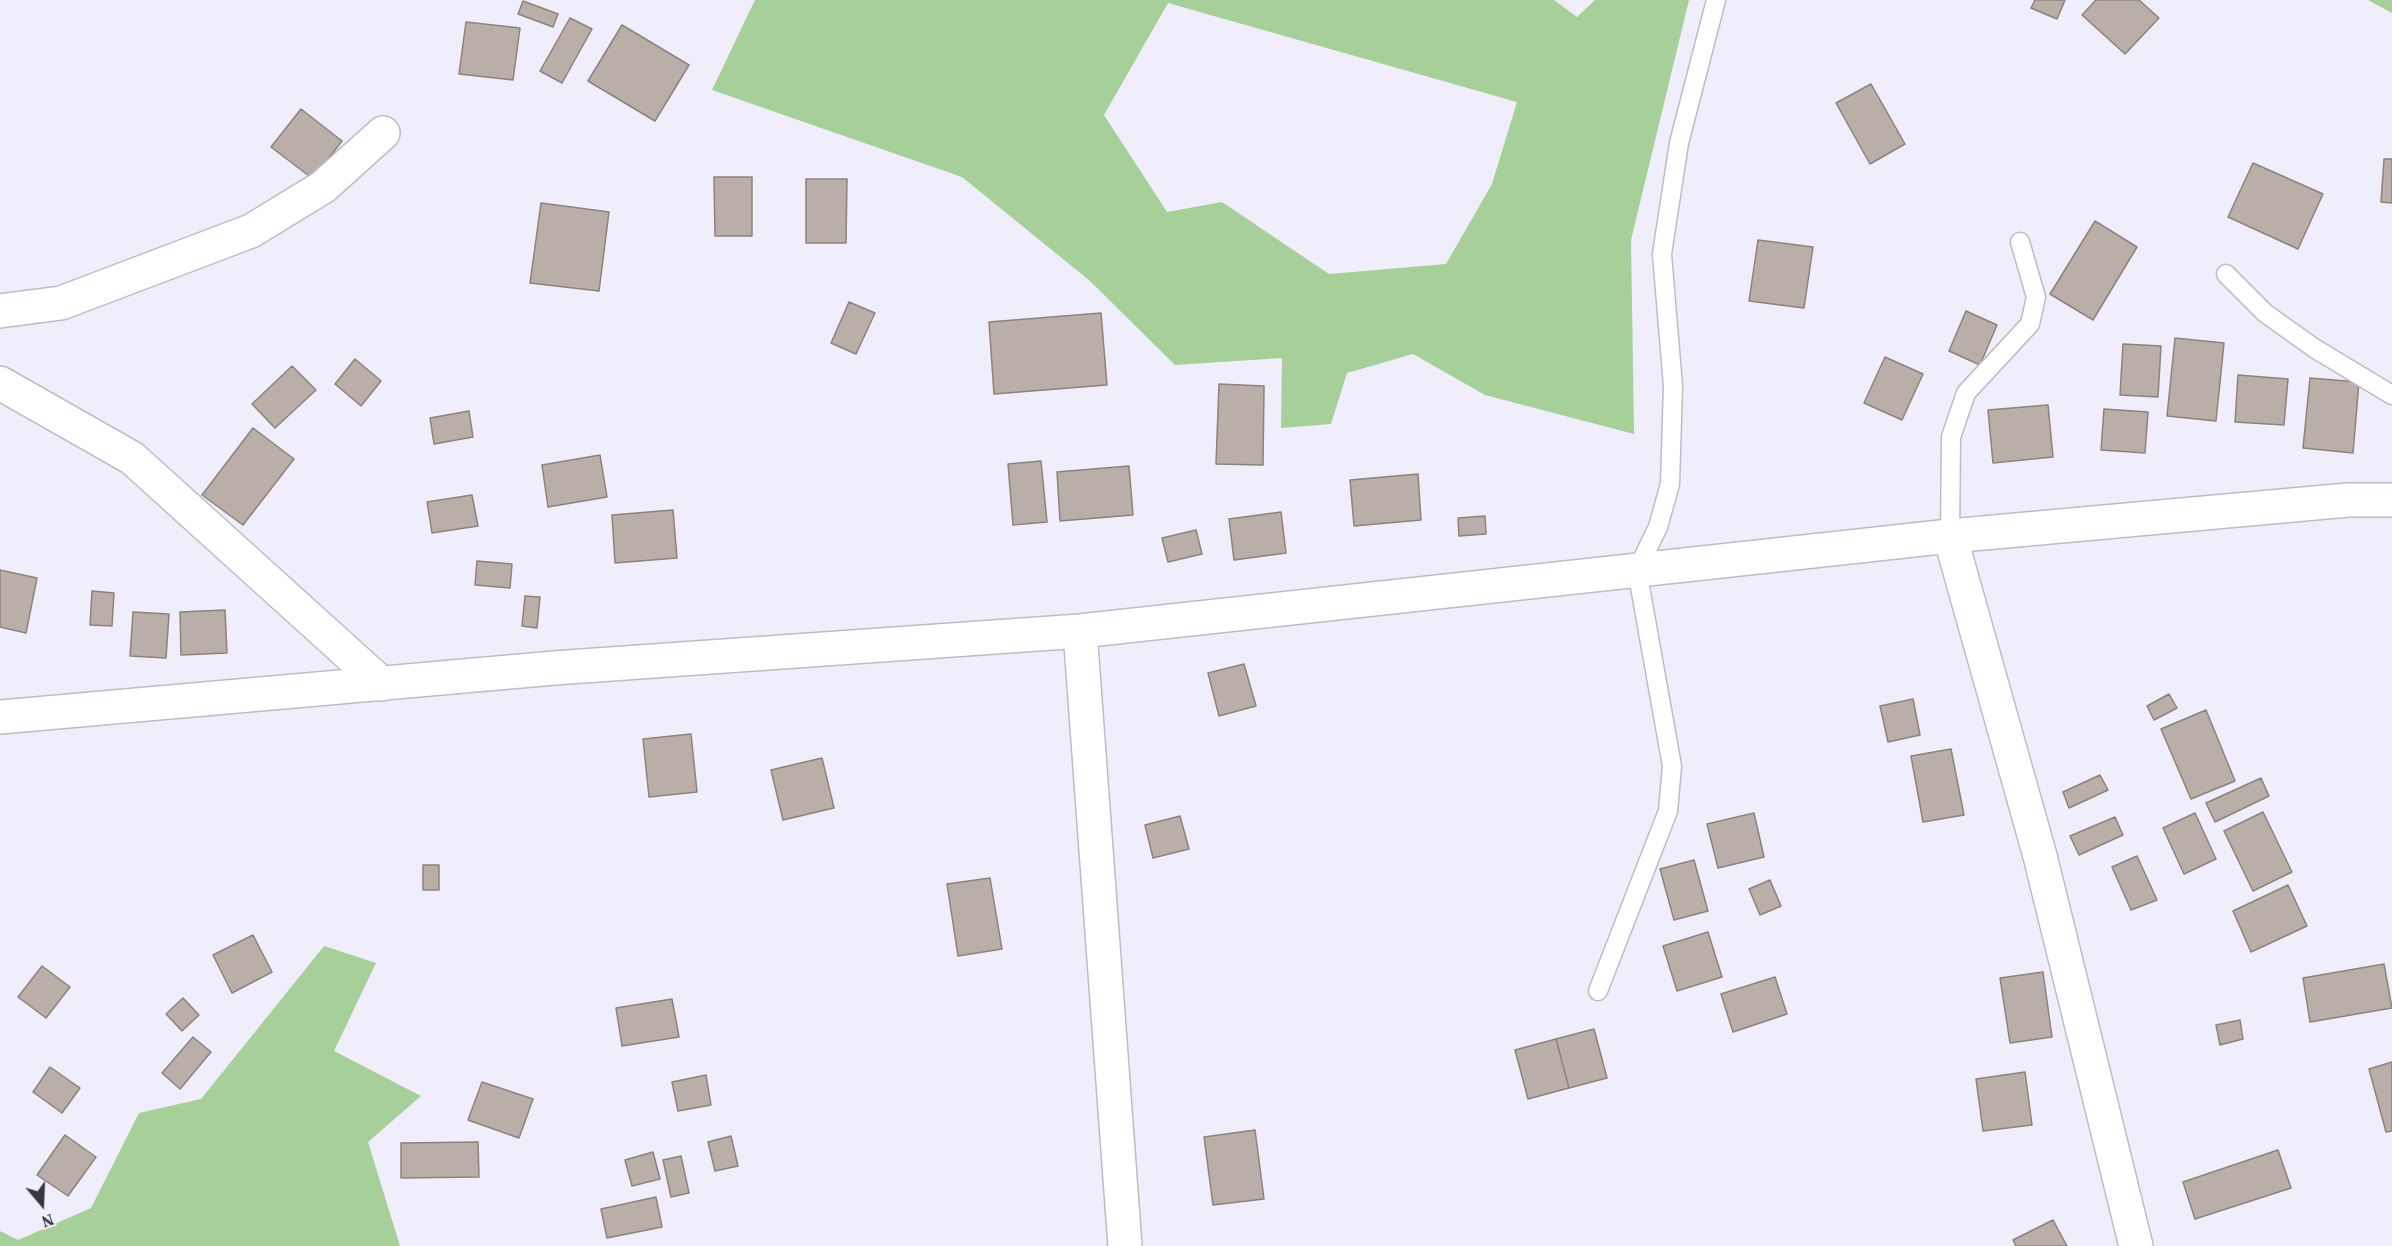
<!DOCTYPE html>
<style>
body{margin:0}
#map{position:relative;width:2392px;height:1246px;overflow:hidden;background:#efeefa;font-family:"Source Serif 4",serif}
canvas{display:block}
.north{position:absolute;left:12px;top:1174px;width:60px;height:60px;-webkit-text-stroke:4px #efeefa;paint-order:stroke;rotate:161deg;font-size:16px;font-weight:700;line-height:24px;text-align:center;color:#38373c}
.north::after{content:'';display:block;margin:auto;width:21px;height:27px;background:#38373c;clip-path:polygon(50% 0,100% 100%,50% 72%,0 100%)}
</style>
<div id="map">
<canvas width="2392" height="1246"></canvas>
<div class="north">N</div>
</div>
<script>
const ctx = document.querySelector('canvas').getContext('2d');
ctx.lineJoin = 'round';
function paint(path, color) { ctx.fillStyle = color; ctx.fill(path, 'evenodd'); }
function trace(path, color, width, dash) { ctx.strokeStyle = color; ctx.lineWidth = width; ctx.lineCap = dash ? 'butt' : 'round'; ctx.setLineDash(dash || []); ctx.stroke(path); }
const green = new Path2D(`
 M755,0H1554L1577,17L1595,0H1689L1631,240L1634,434L1485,395L1413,354L1347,373L1331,424L1281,428L1282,358L1175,365L1090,281L962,177L712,90ZM1168,3L1517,102L1492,184L1446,264L1329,274L1222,202L1167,212L1104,115Z
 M2368,0H2392V13Z
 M324,946L376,963L334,1051L421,1096L368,1142L400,1246H0V1231L18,1240L91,1208L139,1113L201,1099Z`);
const building = new Path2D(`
 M2035,0H2065L2057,19L2031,8Z
 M2096,0H2139L2159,18L2125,54L2082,15Z
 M523,1L558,14L553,27L518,14Z
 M570,18L592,29L562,83L540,71Z
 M466,22L520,28L513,80L459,74Z
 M622,25L689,65L655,121L588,81Z
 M1871,84L1905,144L1870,164L1836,103Z
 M301,109L342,141L313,179L271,147Z
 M2384,159H2392V203L2381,202Z
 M2253,163L2323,194L2298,249L2228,217Z
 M714,177H752V236H715Z
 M806,179H847L846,243H806Z
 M541,203L609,212L599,291L530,283Z
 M2095,221L2137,247L2093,320L2050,294Z
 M1758,240L1813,247L1804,308L1749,301Z
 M849,302L875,313L856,354L831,343Z
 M1966,311L1997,325L1980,365L1949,351Z
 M1101,313L1107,385L994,394L989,322Z
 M2175,338L2224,343L2216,421L2167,416Z
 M2123,344L2161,346L2158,397L2120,395Z
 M1885,357L1923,374L1902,420L1864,403Z
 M355,359L381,381L361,406L335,384Z
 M292,366L316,390L275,428L252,404Z
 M2238,375L2288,379L2284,425L2235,422Z
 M2310,378L2359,382L2353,453L2303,448Z
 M1219,384L1264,386L1263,465L1216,464Z
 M2048,405L2053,457L1993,463L1988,410Z
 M2104,409L2148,412L2145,453L2101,450Z
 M469,411L473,437L434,444L430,418Z
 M253,428L294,459L243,525L202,495Z
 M600,455L607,497L548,507L542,465Z
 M1041,461L1047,522L1013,525L1008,464Z
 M1129,466L1133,515L1060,521L1057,472Z
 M1418,474L1421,520L1354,526L1350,480Z
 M472,495L478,526L432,533L427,502Z
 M673,510L677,558L615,563L612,515Z
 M1281,512L1286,553L1234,560L1229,519Z
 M1485,516L1486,534L1459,536L1458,518Z
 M1196,530L1202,554L1168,562L1162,538Z
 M477,561L512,564L510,588L475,585Z
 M0,570L37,578L26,633L0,627Z
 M92,591L114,593L112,626L90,625Z
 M525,596L540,597L537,628L522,626Z
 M225,610L227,653L181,655L180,612Z
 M133,612L169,614L166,658L130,656Z
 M1244,664L1256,706L1219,716L1208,673Z
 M2169,694L2177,708L2154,720L2147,706Z
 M1913,699L1920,735L1888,742L1880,706Z
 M2206,710L2235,781L2191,799L2161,729Z
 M691,734L697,792L649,797L643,739Z
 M1951,749L1964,815L1923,822L1911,756Z
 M822,758L834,808L783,820L771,770Z
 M2100,775L2108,790L2069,808L2063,792Z
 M2261,778L2269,796L2215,822L2206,803Z
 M2263,812L2292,872L2253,891L2224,831Z
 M1754,813L1764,857L1718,868L1707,824Z
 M2195,813L2216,859L2184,874L2163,828Z
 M1180,816L1189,849L1153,858L1145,825Z
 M2115,817L2123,835L2079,855L2070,836Z
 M2137,856L2157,900L2131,910L2112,867Z
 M1694,860L1708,911L1674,920L1660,869Z
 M423,865H439V890H423Z
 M990,878L1002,949L958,956L947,884Z
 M1770,880L1781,906L1760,915L1749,889Z
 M2288,885L2307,926L2251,952L2233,911Z
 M1708,932L1722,977L1677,991L1663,946Z
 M253,935L272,972L232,993L213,955Z
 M2384,964L2392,1008L2310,1022L2303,978Z
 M42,966L70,987L46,1018L18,997Z
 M2043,972L2052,1037L2010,1043L2000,978Z
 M1775,977L1787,1014L1733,1032L1721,994Z
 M183,998L199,1015L182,1031L166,1014Z
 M672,999L679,1037L622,1046L616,1008Z
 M2240,1020L2243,1039L2220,1045L2216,1025Z
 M1594,1029L1607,1078L1569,1088L1556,1039Z
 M193,1037L211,1052L180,1089L162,1073Z
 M1556,1039L1569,1088L1528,1099L1515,1050Z
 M2392,1062V1131L2386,1132L2369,1069Z
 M50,1067L80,1088L62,1113L33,1092Z
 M2025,1072L2032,1125L1983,1131L1976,1079Z
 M706,1075L711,1105L678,1111L672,1082Z
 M482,1082L533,1099L519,1138L468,1120Z
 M1255,1130L1264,1199L1213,1205L1204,1137Z
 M65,1135L96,1157L68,1196L37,1175Z
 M731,1136L738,1166L715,1171L708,1142Z
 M478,1142L479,1177L401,1178V1143Z
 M2278,1150L2291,1188L2195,1219L2183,1182Z
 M653,1152L660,1179L632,1186L625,1160Z
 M681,1156L689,1193L671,1197L663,1160Z
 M656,1197L662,1227L607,1238L601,1209Z
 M2053,1220L2067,1246H2016L2013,1240Z`);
const lane = new Path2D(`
 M2226,274L2265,313L2314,348L2392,395
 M1950,536L1951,437L1966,393L2030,324L2036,297L2020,242
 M1598,991L1668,811L1672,766L1637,570L1658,527L1670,484L1673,386L1662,254L1679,143L1716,0`);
const street = new Path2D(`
 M0,311L61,303L251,231L323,187L383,133
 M0,383L132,458L382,684
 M1950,536L2040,856L2136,1246
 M1080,631L1125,1246
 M0,717L554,668L1080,631L1950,536L2348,500H2392`);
paint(green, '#a7cf9a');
paint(building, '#b9aea8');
trace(building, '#8d827d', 1.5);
trace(lane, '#bdbcc7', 21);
trace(street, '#bdbcc7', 36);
trace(lane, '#fff', 18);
trace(street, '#fff', 33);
</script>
